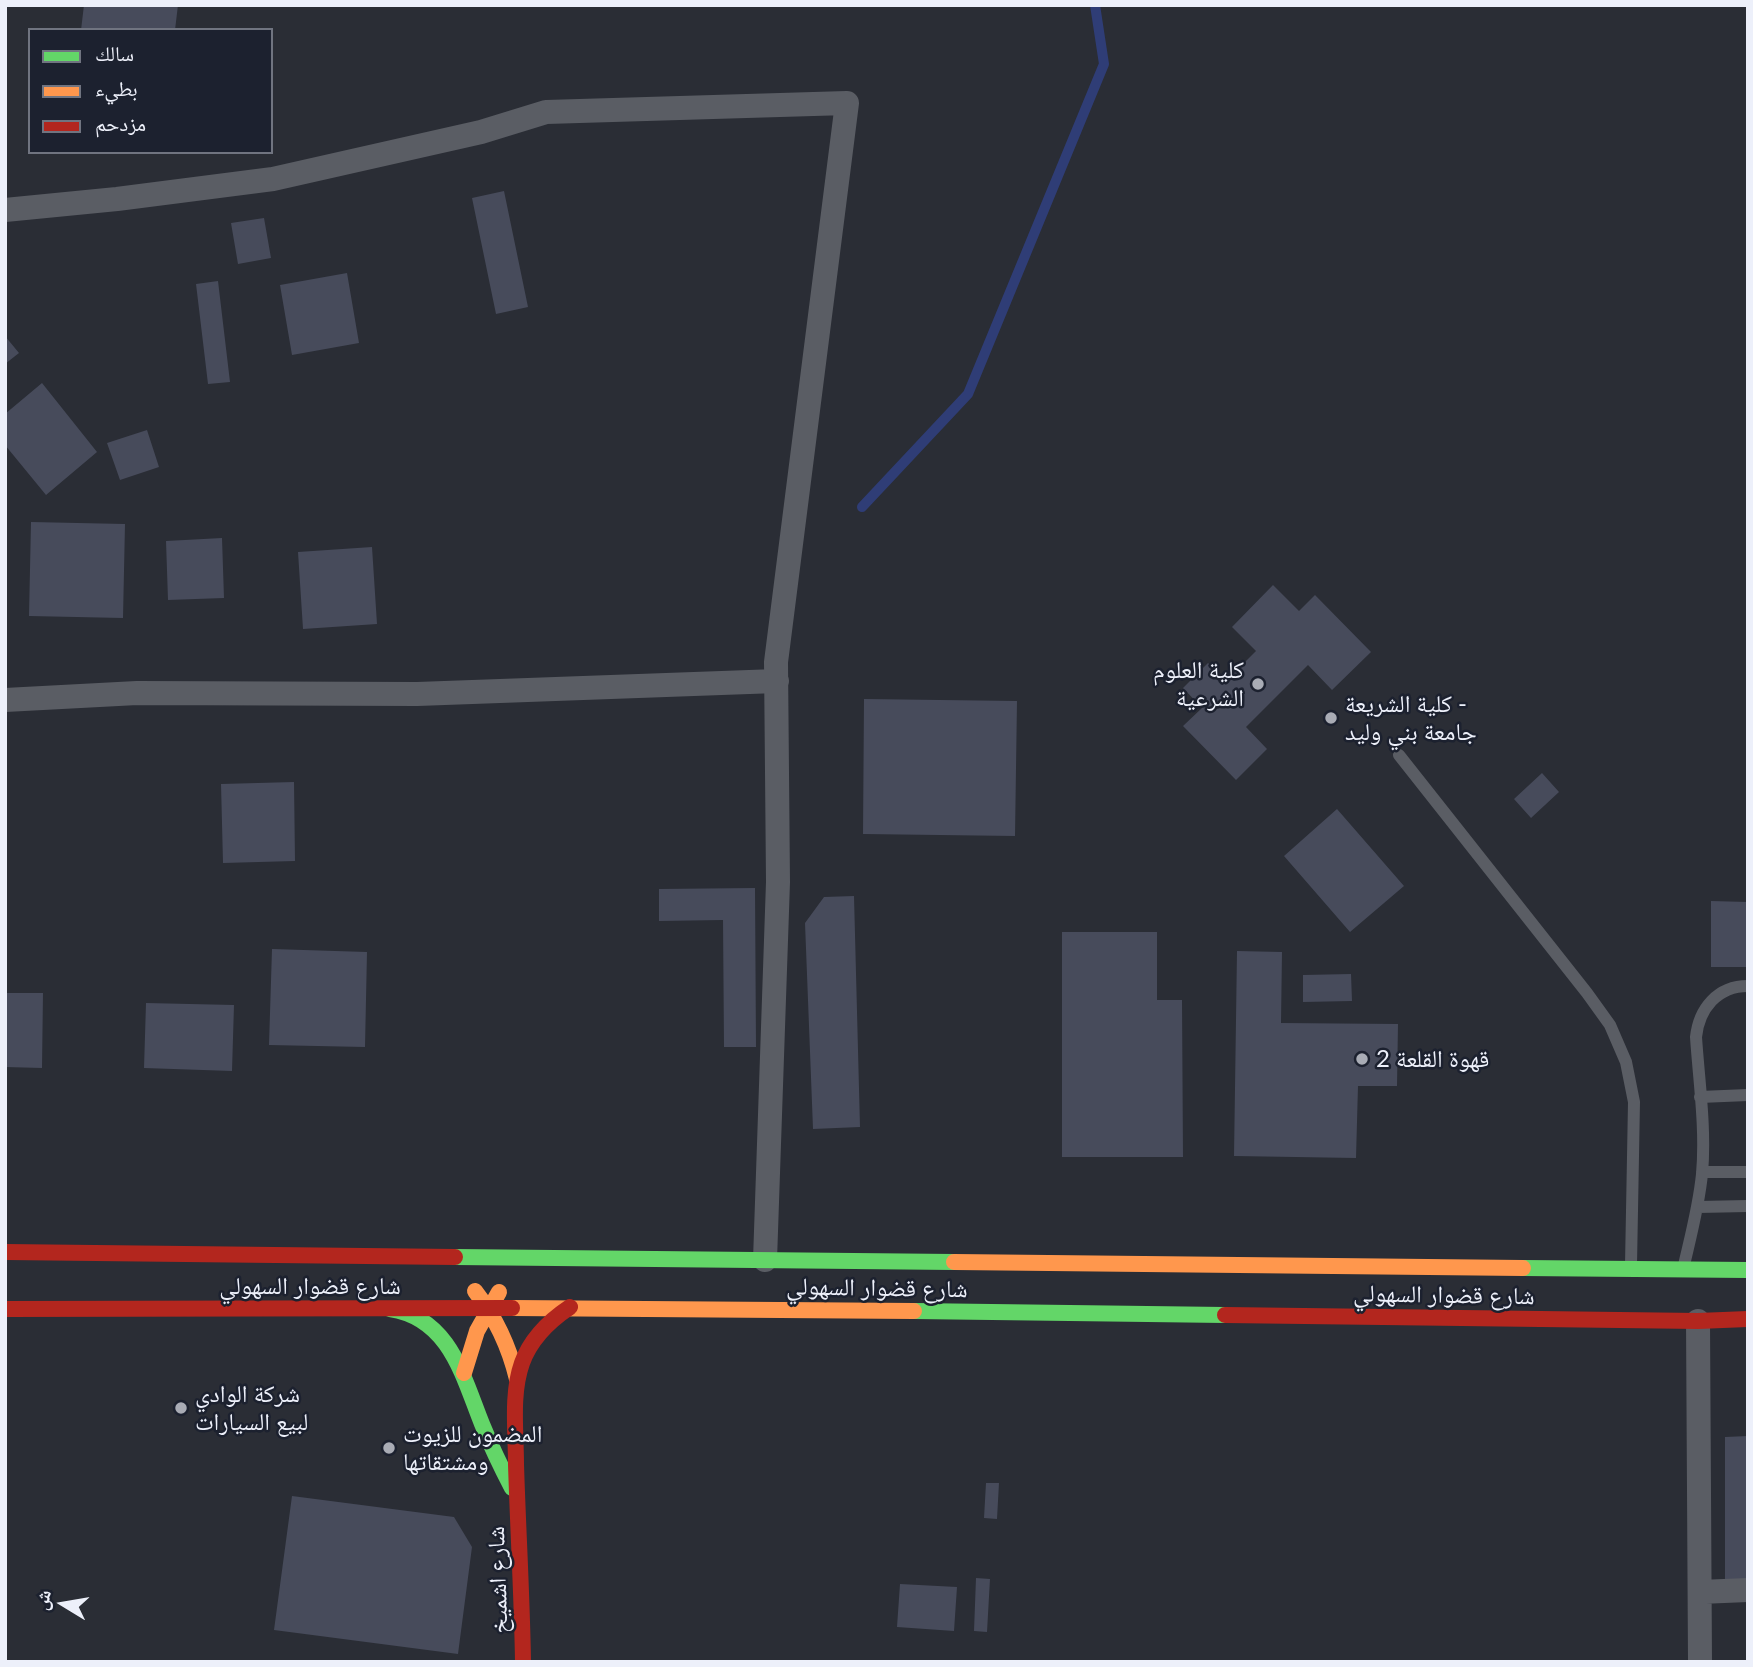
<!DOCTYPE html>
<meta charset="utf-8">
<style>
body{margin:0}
#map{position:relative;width:1753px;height:1667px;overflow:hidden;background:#2a2d35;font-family:Lato,"Noto Naskh Arabic",sans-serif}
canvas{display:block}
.frame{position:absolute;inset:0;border:7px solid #edf0fa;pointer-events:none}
.legend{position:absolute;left:28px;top:28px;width:245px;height:126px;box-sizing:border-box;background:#1c212f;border:2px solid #707480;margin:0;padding:9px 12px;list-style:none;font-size:21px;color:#edf0fa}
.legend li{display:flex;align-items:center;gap:14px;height:35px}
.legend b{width:35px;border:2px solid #707480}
.north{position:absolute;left:28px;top:1569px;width:70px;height:70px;-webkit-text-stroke:5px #1c212f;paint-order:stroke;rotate:281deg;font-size:19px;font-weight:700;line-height:28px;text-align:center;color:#edf0fa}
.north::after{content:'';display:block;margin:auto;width:24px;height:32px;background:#edf0fa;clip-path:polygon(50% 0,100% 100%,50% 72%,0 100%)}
</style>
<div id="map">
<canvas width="1753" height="1667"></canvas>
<div class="frame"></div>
<ul class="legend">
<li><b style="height:9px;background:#63d668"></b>سالك</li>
<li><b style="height:9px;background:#ff974d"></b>بطيء</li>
<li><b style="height:9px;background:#b3261e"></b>مزدحم</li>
</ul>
<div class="north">ش</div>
</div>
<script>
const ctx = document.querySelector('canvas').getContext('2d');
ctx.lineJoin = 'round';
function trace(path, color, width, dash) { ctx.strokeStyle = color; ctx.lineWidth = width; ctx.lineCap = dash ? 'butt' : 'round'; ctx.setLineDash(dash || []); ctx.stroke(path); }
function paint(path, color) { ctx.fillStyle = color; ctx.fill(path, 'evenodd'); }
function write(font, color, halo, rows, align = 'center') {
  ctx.font = font + ' Lato,"Noto Naskh Arabic",sans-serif'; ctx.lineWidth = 5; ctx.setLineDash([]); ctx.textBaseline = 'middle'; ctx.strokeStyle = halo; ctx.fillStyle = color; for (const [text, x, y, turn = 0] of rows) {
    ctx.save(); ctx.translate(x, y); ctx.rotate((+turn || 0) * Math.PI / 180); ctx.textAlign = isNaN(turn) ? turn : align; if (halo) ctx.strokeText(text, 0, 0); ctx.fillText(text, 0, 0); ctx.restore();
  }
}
const stream = new Path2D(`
 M862,507L968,394L1104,64L1095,5`);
const building = new Path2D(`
 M84,5H178L175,30H81Z
 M504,191L528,307L496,314L472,198Z
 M264,218L271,258L238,264L231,223Z
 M347,273L359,343L292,355L280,285Z
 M218,281L230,382L208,384L196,284Z
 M5,336L19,353L5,364Z
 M42,383L97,452L46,495L5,445V414Z
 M147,430L159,467L120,480L107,443Z
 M31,522L125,524L123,618L29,616Z
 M222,538L224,598L168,600L166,541Z
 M372,547L377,624L303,629L298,552Z
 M1273,585L1299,611L1315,595L1371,652L1332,690L1308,665L1246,727L1267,749L1236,780L1183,726L1202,708L1183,688L1208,663L1226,681L1256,651L1232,627Z
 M864,699L1017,701L1015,836L863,834Z
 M1542,773L1559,792L1531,818L1514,799Z
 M294,782L295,861L223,863L221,784Z
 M1337,809L1404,886L1350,932L1284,856Z
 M755,888L756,1047H724L723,920L659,921V889Z
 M854,896L860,1127L813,1129L805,923L824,897Z
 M1711,901L1748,902V967H1711Z
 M1062,932H1157V1000H1182L1183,1157H1062Z
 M272,949L367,952L365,1047L269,1045Z
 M1237,951L1282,952L1281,1023L1398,1024L1397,1086H1358L1356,1158L1234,1156Z
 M1351,974L1352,1001L1303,1002V975Z
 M5,993H43L42,1068L5,1067Z
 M146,1003L234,1005L232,1071L144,1068Z
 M1748,1436V1579H1725V1437Z
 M986,1483H999L997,1519L984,1518Z
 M292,1496L454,1517L472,1547L458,1654L274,1630Z
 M976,1578L990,1579L987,1632L974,1631Z
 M900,1584L957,1587L954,1631L897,1627Z`);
const lane = new Path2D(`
 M1399,755L1587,993L1610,1025L1626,1062L1634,1102L1631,1265
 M1700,1097L1748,1095
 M1702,1172H1748
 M1698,1207L1748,1206
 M1684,1265C1691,1235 1699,1205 1702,1174C1706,1129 1699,1082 1696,1037C1699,1009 1717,986 1748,986`);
const street = new Path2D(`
 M5,210L117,199L273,179L481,132L546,112L847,103L776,662L778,882L765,1260
 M5,700L137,693L417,694L777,681
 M1698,1321L1700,1662
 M1700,1592L1748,1590`);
const fast = new Path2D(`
 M455,1257L954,1262
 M1523,1268L1748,1270
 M390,1309C450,1318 463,1377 482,1424C491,1446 501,1467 512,1488
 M914,1311L1225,1315`);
const slow = new Path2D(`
 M954,1262L1523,1268
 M475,1291C496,1318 509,1346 517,1379
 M512,1308L914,1311
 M464,1373L477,1331L499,1292`);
const jam = new Path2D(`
 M5,1252L455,1257
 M5,1309L512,1308
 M1225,1315L1698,1321L1748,1319
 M523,1662C522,1596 518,1530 516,1464C516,1431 511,1394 522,1363C531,1338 549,1321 570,1307`);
const markers = [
 [1258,684,7,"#a9acb5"],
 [1331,718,7,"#a9acb5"],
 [1362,1059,7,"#a9acb5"],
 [181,1408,7,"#a9acb5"],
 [389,1448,7,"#a9acb5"]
];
const poiNames = [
 ["كلية العلوم",1244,670,"right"],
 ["الشرعية",1244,698,"right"],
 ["كلية الشريعة -",1345,704],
 ["جامعة بني وليد",1345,732],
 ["قهوة القلعة 2",1376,1059],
 ["شركة الوادي",195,1394],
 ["لبيع السيارات",195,1422],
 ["المضمون للزيوت",403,1434],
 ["ومشتقاتها",403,1462]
];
const streetNames = [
 ["شارع قضوار السهولي",310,1286],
 ["شارع قضوار السهولي",877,1288,1],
 ["شارع قضوار السهولي",1444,1295,1],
 ["شارع اشميخ",498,1580,-92]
];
trace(stream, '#2f3d76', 10);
paint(building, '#474b5b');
trace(lane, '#5a5d64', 12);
trace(street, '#5a5d64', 24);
trace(fast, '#63d668', 16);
trace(slow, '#ff974d', 16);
trace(jam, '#b3261e', 16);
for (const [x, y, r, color] of markers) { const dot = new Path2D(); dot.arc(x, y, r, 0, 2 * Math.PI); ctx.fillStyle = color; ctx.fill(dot); trace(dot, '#1c212f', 2.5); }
write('24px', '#edf0fa', '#1c212f', poiNames, 'left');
write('24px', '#edf0fa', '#1c212f', streetNames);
</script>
